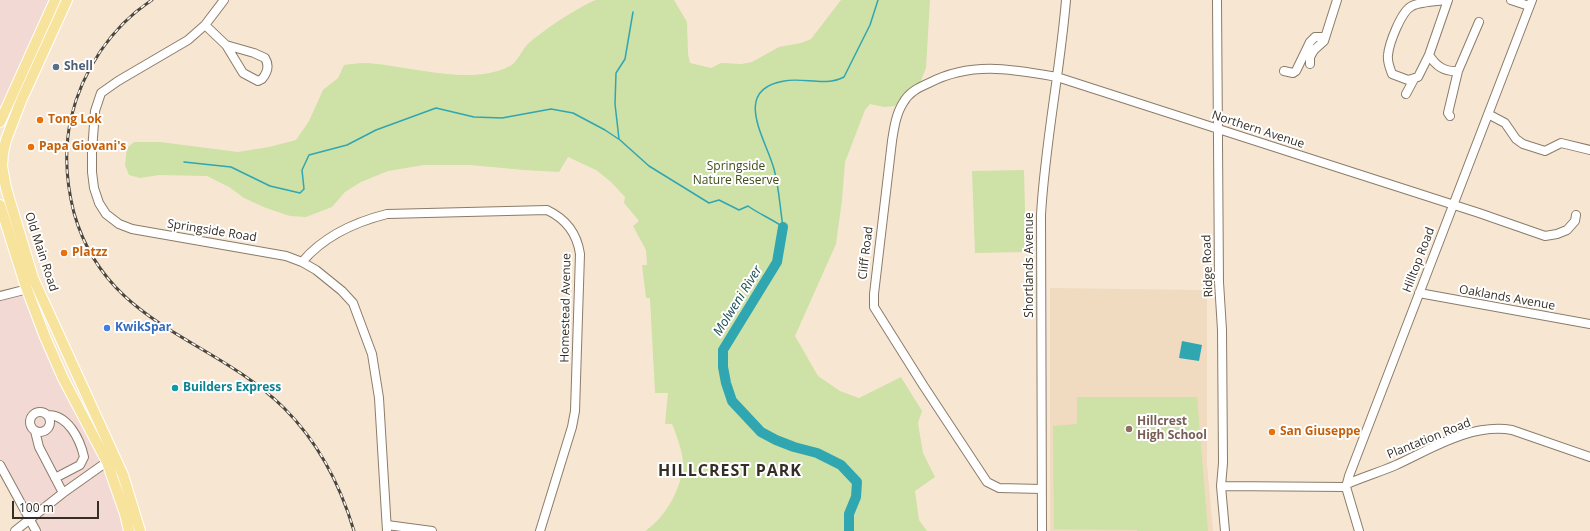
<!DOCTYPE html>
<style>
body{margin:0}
#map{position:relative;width:1590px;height:531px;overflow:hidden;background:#f7e7d2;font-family:"Open Sans",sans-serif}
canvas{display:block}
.scale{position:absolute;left:12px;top:501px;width:87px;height:18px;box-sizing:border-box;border:2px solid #342e26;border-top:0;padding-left:5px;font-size:12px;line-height:14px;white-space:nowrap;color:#342e26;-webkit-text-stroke:3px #fff;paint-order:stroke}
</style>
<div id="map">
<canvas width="1590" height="531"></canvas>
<div class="scale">100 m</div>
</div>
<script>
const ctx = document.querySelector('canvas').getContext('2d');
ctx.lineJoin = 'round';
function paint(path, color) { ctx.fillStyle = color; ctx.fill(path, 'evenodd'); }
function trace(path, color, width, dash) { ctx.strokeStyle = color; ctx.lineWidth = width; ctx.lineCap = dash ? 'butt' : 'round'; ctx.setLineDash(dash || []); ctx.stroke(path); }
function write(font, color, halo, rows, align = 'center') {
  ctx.font = font + ' "Open Sans",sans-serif'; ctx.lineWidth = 4; ctx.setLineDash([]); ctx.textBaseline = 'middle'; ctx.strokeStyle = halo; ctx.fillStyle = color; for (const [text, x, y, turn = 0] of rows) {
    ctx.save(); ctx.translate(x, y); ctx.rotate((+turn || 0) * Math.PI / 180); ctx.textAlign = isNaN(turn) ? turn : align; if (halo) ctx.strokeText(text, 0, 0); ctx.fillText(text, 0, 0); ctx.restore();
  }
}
const commercial = new Path2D(`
 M0,0H55L0,122Z
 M27,289L93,436L129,531H36L0,465V296Z`);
const built = new Path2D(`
 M1050,288L1203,290L1207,293V464L1213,531H1050Z`);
const green = new Path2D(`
 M596,0H674L687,22L688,54L690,63L711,68L721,63L742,64L752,62L779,47L801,43L811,39L841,0H930L926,68L920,83L895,106L884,107L870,104L865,110L845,162L842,200L836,244L795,336L818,376L840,391L859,398L901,377L922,411L918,423L923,453L935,477L915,491L919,520L927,531H645C666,517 682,488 683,463C683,453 676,433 672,424H665L668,393H655L650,298H646L642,265H647L646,250L633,226L639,221L624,203L625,197L611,182L596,170L568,157L559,172L524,170L470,165H424L388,171L361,182L345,192L332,207L306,217L290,216L266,208L244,198L229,187L207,176L159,175L140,178L129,175L125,165L127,148L134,142H160L238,152L269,147L296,140L309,121L323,90L338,78L344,65C351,64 358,63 365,63C408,65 470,87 510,66C517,63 521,51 527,45C539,33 579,6 596,0Z
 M1024,170L1026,252L975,253L972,171Z
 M1077,397H1197L1208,531H1137V530L1054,529L1053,426L1077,424Z`);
const water = new Path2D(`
 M1182,341L1202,345L1199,361L1179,358Z`);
const stream = new Path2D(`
 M619,139L615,104L616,73L625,59L633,12
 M184,162L231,167L270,186L300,193L304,189L302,170L309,155L347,145L376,130L436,108L474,117L502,118L551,109L573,113L605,130L620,140L649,166L709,203L719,200L739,210L748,206C759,214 772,219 783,227
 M783,227C780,208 779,187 774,169C766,139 731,90 784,81C804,77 825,87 844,77L870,25L878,0`);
const river = new Path2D(`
 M783,227L777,262L723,350V367L726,383L732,401L761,432L776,440L794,447L817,453L841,465L857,482L856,497L849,514V531`);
const minor = new Path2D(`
 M224,0L205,25L188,40L118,81L101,93L95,111L92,151V172L94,188L99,203L106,214L119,224L132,229L286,256L302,262L316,270L342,291L353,303L372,354L379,398L387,531
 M1217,0L1219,282L1222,330L1223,463L1221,486L1225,531
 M1448,0L1429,55C1436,66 1444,72 1458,71L1479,22
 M1511,0L1529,6
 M205,25L226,45L243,73L258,81L262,79C267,73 270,66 265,58L254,53L226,45
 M1429,55L1418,77L1408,80L1392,74C1390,68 1387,62 1388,55C1389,44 1401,11 1412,6C1418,2 1438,1 1446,0
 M1310,64V57L1314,50L1324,41L1337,0
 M1284,71L1293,73L1296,71L1310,42L1315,37H1325
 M1406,94L1414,79
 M1488,114L1505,123L1516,139L1523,144L1545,151L1561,143L1590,150
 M1450,116L1448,113L1458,71
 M302,262C324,236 355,222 387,214L547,210C566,219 577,233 580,254L575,411L572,427L540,531
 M1419,293L1590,324
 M0,296L32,288
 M30 422a10 10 0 1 1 20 0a10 10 0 1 1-20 0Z
 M48,415C68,415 80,439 84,457L80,465L55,478
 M35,431L39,447L63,493
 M0,465L36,531
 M1347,484C1363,477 1380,472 1396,465C1431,449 1471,423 1512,430L1590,457
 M1221,486L1346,487
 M1042,489L999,488L987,482L923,385L874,307V294L892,141C894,128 896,114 903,103C909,92 918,88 929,83C971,61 1012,69 1057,77L1479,213L1545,236L1557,234L1567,230L1575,221L1576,215
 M387,525L432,531
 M15,531L63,493L111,459
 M1042,531L1041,215C1045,143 1060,72 1066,0
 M1359,531L1346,487L1349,476L1532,0`);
const major = new Path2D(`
 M67,0L21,101L6,140L3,153L2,166L6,188L33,278L123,475L140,531
 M0,122L55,0
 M0,205L26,287L45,337L63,378L107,462L125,514L129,531`);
const rail = new Path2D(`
 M152,0C111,27 82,71 71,118C64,150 66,182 74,213C106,326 211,336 284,408C319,443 340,484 354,531`);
const markers = [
 [56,67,4,"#5c6f8a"],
 [40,120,4,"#e8710a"],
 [31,147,4,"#e8710a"],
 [64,253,4,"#e8710a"],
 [107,328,4,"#3f7fe0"],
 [175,388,4,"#0f9aa8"],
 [1129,429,4,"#8d6e63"],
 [1272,432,4,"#e8710a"]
];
const serviceNames = [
 ["Shell",64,67]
];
const foodNames = [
 ["Tong Lok",48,120],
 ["Papa Giovani's",39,147],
 ["Platzz",72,253],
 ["San Giuseppe",1280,432]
];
const streetNames = [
 ["Northern Avenue",1258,130,18],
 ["Springside Road",212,231,9],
 ["Old Main Road",41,252,72],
 ["Cliff Road",866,253,-83],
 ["Hilltop Road",1419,260,-69],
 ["Shortlands Avenue",1030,265,-90],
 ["Ridge Road",1208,266,-92],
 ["Oaklands Avenue",1507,298,10],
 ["Homestead Avenue",566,308,-89],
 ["Plantation Road",1429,439,-22]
];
const parkNames = [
 ["Springside",736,167],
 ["Nature Reserve",736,181]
];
const shopNames = [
 ["KwikSpar",115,328]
];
const cultureNames = [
 ["Builders Express",183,388]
];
const educationNames = [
 ["Hillcrest",1137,422],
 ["High School",1137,436]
];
const waterNames = [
 ["Molweni River",738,301,-58]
];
const districtNames = [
 ["HILLCREST PARK",730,471]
];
paint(commercial, '#f3d9d3');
paint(built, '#f0dac0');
paint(green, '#cee1a7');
paint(water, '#30a6b1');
trace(stream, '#30a6b1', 1.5);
trace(river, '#30a6b1', 10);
trace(minor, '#8b7c6a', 10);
trace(major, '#fff', 12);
trace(minor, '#fff', 8);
trace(major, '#f7e39b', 10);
trace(rail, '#4d463c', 3);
trace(rail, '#fff', 1.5, [4.5]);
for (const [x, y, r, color] of markers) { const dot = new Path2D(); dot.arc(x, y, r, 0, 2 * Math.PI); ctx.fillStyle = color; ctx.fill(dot); trace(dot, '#fff', 1.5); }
write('bold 12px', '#4e5e75', '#fff', serviceNames, 'left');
write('bold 12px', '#c56008', '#fff', foodNames, 'left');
write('12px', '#342e26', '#fff', streetNames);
write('12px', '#3e4c17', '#fff', parkNames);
write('bold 12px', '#366cbe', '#fff', shopNames, 'left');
write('bold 12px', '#0d838f', '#fff', cultureNames, 'left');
write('bold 12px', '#785e54', '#fff', educationNames, 'left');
write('italic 13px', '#205056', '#fff', waterNames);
ctx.letterSpacing = '1px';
write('bold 16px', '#342e26', '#fff', districtNames);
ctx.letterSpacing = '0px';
</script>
